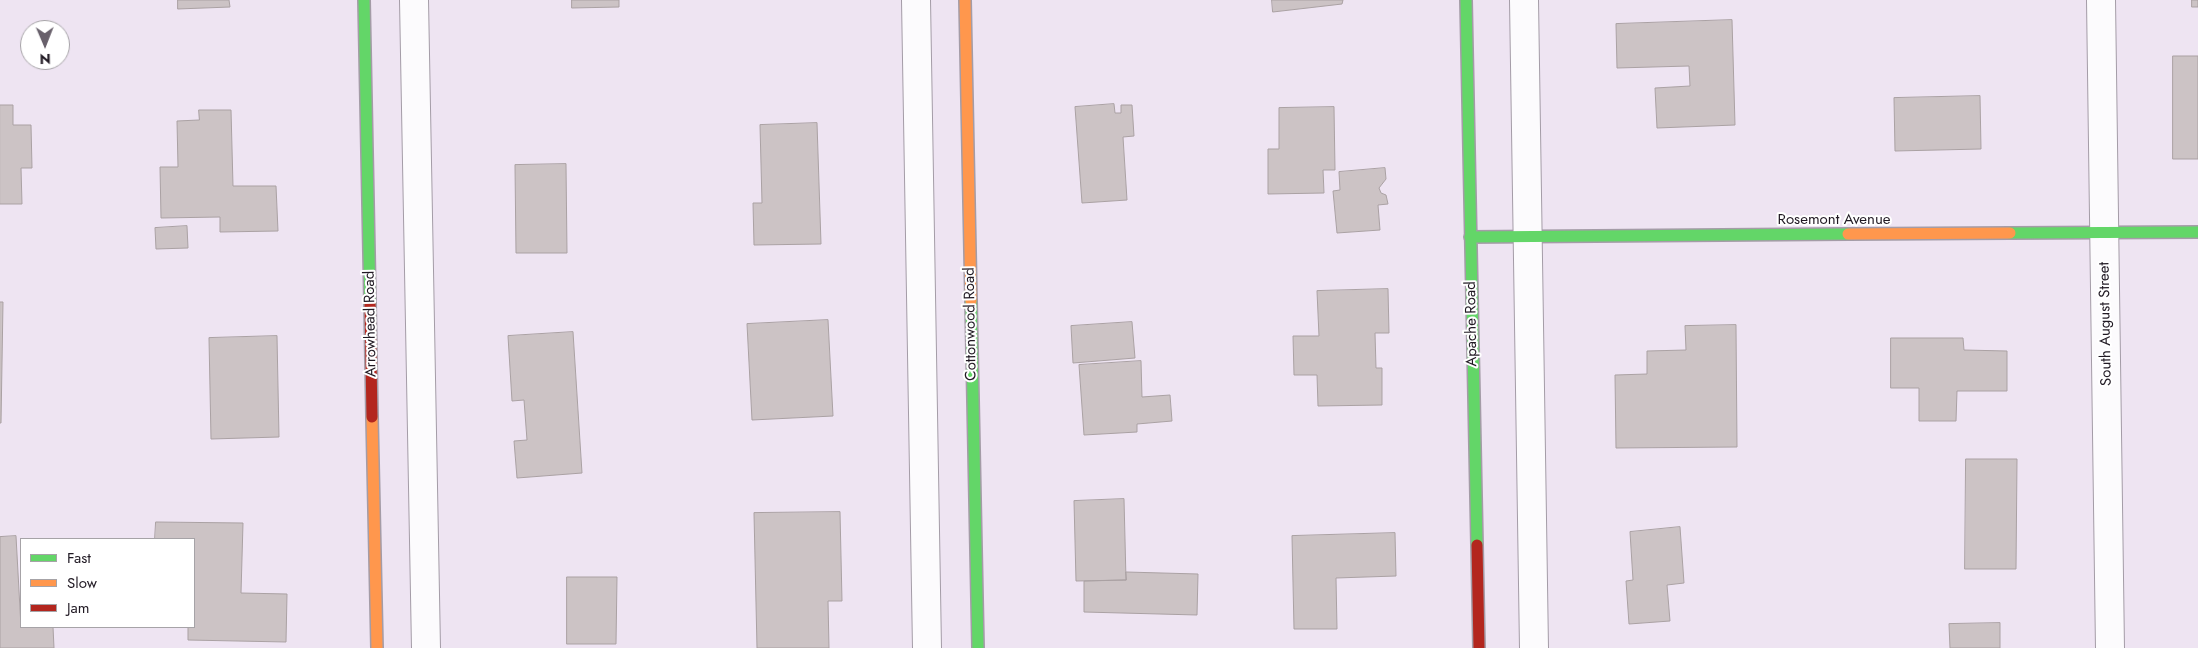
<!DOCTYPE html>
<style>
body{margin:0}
#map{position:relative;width:2198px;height:648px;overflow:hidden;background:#eee4f2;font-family:Jost,sans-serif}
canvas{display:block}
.legend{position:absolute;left:20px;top:538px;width:175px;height:90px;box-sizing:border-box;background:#fff;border:1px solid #a6a3a7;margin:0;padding:6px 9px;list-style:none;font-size:15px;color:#201923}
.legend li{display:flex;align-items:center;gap:10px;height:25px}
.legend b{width:25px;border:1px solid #a6a3a7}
.north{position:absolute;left:20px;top:20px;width:50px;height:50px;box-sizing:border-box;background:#fff;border:1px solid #a6a3a7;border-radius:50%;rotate:179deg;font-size:14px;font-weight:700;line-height:20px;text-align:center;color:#201923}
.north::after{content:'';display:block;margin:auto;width:18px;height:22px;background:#68606b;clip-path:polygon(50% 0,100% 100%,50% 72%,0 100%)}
</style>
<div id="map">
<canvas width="2198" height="648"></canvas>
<ul class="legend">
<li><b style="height:6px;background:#63d668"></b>Fast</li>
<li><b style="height:6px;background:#ff974d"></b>Slow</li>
<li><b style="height:6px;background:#b3261e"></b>Jam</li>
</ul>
<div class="north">N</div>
</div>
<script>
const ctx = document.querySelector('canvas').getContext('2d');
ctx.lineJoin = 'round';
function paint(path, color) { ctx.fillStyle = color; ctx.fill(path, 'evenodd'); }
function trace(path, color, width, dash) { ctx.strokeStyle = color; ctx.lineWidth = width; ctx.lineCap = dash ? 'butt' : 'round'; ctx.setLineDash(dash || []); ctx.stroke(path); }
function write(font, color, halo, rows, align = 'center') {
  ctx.font = font + ' Jost,sans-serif'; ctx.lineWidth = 4; ctx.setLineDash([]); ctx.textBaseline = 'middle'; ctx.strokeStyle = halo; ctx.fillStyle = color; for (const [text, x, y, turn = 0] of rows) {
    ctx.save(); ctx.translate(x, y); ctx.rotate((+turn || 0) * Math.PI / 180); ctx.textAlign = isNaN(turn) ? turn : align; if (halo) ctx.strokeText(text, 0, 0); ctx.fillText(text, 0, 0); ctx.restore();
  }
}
const building = new Path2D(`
 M178,0H229L230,7L178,9Z
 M572,0H619V7L572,8Z
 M1272,0H1343L1342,4L1273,12Z
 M2192,0H2198V7H2192Z
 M1732,20L1735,125L1657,128L1655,88L1690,86L1689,66L1617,68L1616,24Z
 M2173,56H2198V159H2173Z
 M1980,96L1981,149L1895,151L1894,98Z
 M1114,104L1115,113H1121V105H1132L1134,136L1123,137L1127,200L1082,203L1075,107Z
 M0,105H13V125H31L32,168H21L22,204H0Z
 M1334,107L1335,170H1323L1324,193L1268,194V149H1279V108Z
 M199,110H231L233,186H276L278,231L220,232V217L161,218L160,167H178L177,121L199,120Z
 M817,123L821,244L754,245L753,203H762L760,125Z
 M566,164L567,253H516L515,165Z
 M1385,168L1386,179L1379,188L1381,193L1386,195L1388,204L1378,205L1380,230L1337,233L1333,191L1340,190L1339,172Z
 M187,226L188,248L156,249L155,228Z
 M1388,289L1389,333H1375L1376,368H1382V405L1318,406L1317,375H1294L1293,336H1319L1317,291Z
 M0,302H3L1,423H0Z
 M828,320L833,416L752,420L747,324Z
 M1132,322L1135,358L1073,363L1071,326Z
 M1736,325L1737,447L1616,448L1615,375L1647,374V351L1686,350L1685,326Z
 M573,332L582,473L517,478L514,441L527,440L524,400L512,401L508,336Z
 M277,336L279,437L211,439L209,338Z
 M1891,338H1963L1964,350L2007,351V391H1957L1956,421H1919V388H1891Z
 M1141,361L1142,397L1170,395L1172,421L1137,424V432L1084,435L1079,365Z
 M1966,459H2017L2016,569H1965Z
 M1124,499L1126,580L1076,581L1074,501Z
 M840,512L842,601H828L829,648H757L754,513Z
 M156,522L243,523L241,593L287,594L286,642L188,640V627H194V539H155Z
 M1680,527L1684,583L1667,585L1670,621L1629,624L1626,581L1633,580L1630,532Z
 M1395,533L1396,576L1336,578L1337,629H1294L1292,536Z
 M16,536L21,627H53L54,648H0V537Z
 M1126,572L1198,574L1197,615L1084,612V581L1126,580Z
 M567,577H617L616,644H567Z
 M2000,623V648H1950L1949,624Z`);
const street = new Path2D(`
 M414,0L426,648
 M916,0L927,648
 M1524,0L1534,648
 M2101,0L2110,648`);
const fast = new Path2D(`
 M364,0L370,303
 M1466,0L1477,545
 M2010,233L2198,232
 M1470,237L1848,234
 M971,301L978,648`);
const slow = new Path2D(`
 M965,0L971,301
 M1848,234L2010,233
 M372,417L377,648`);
const jam = new Path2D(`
 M370,303L372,417
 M1477,545L1479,648`);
const streetNames = [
 ["Rosemont Avenue",1834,220],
 ["Arrowhead Road",371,324,-91],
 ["Cottonwood Road",971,324,-91],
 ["Apache Road",1472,324,-91],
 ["South August Street",2106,324,-91]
];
paint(building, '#ccc3c5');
trace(building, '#aaa1a3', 1);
trace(street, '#a49ca7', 30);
trace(fast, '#a49ca7', 14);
trace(slow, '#a49ca7', 14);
trace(jam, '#a49ca7', 14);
trace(street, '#fcfbfd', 28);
trace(fast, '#63d668', 11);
trace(slow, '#ff974d', 11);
trace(jam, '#b3261e', 11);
write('15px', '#201923', '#fff', streetNames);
</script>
